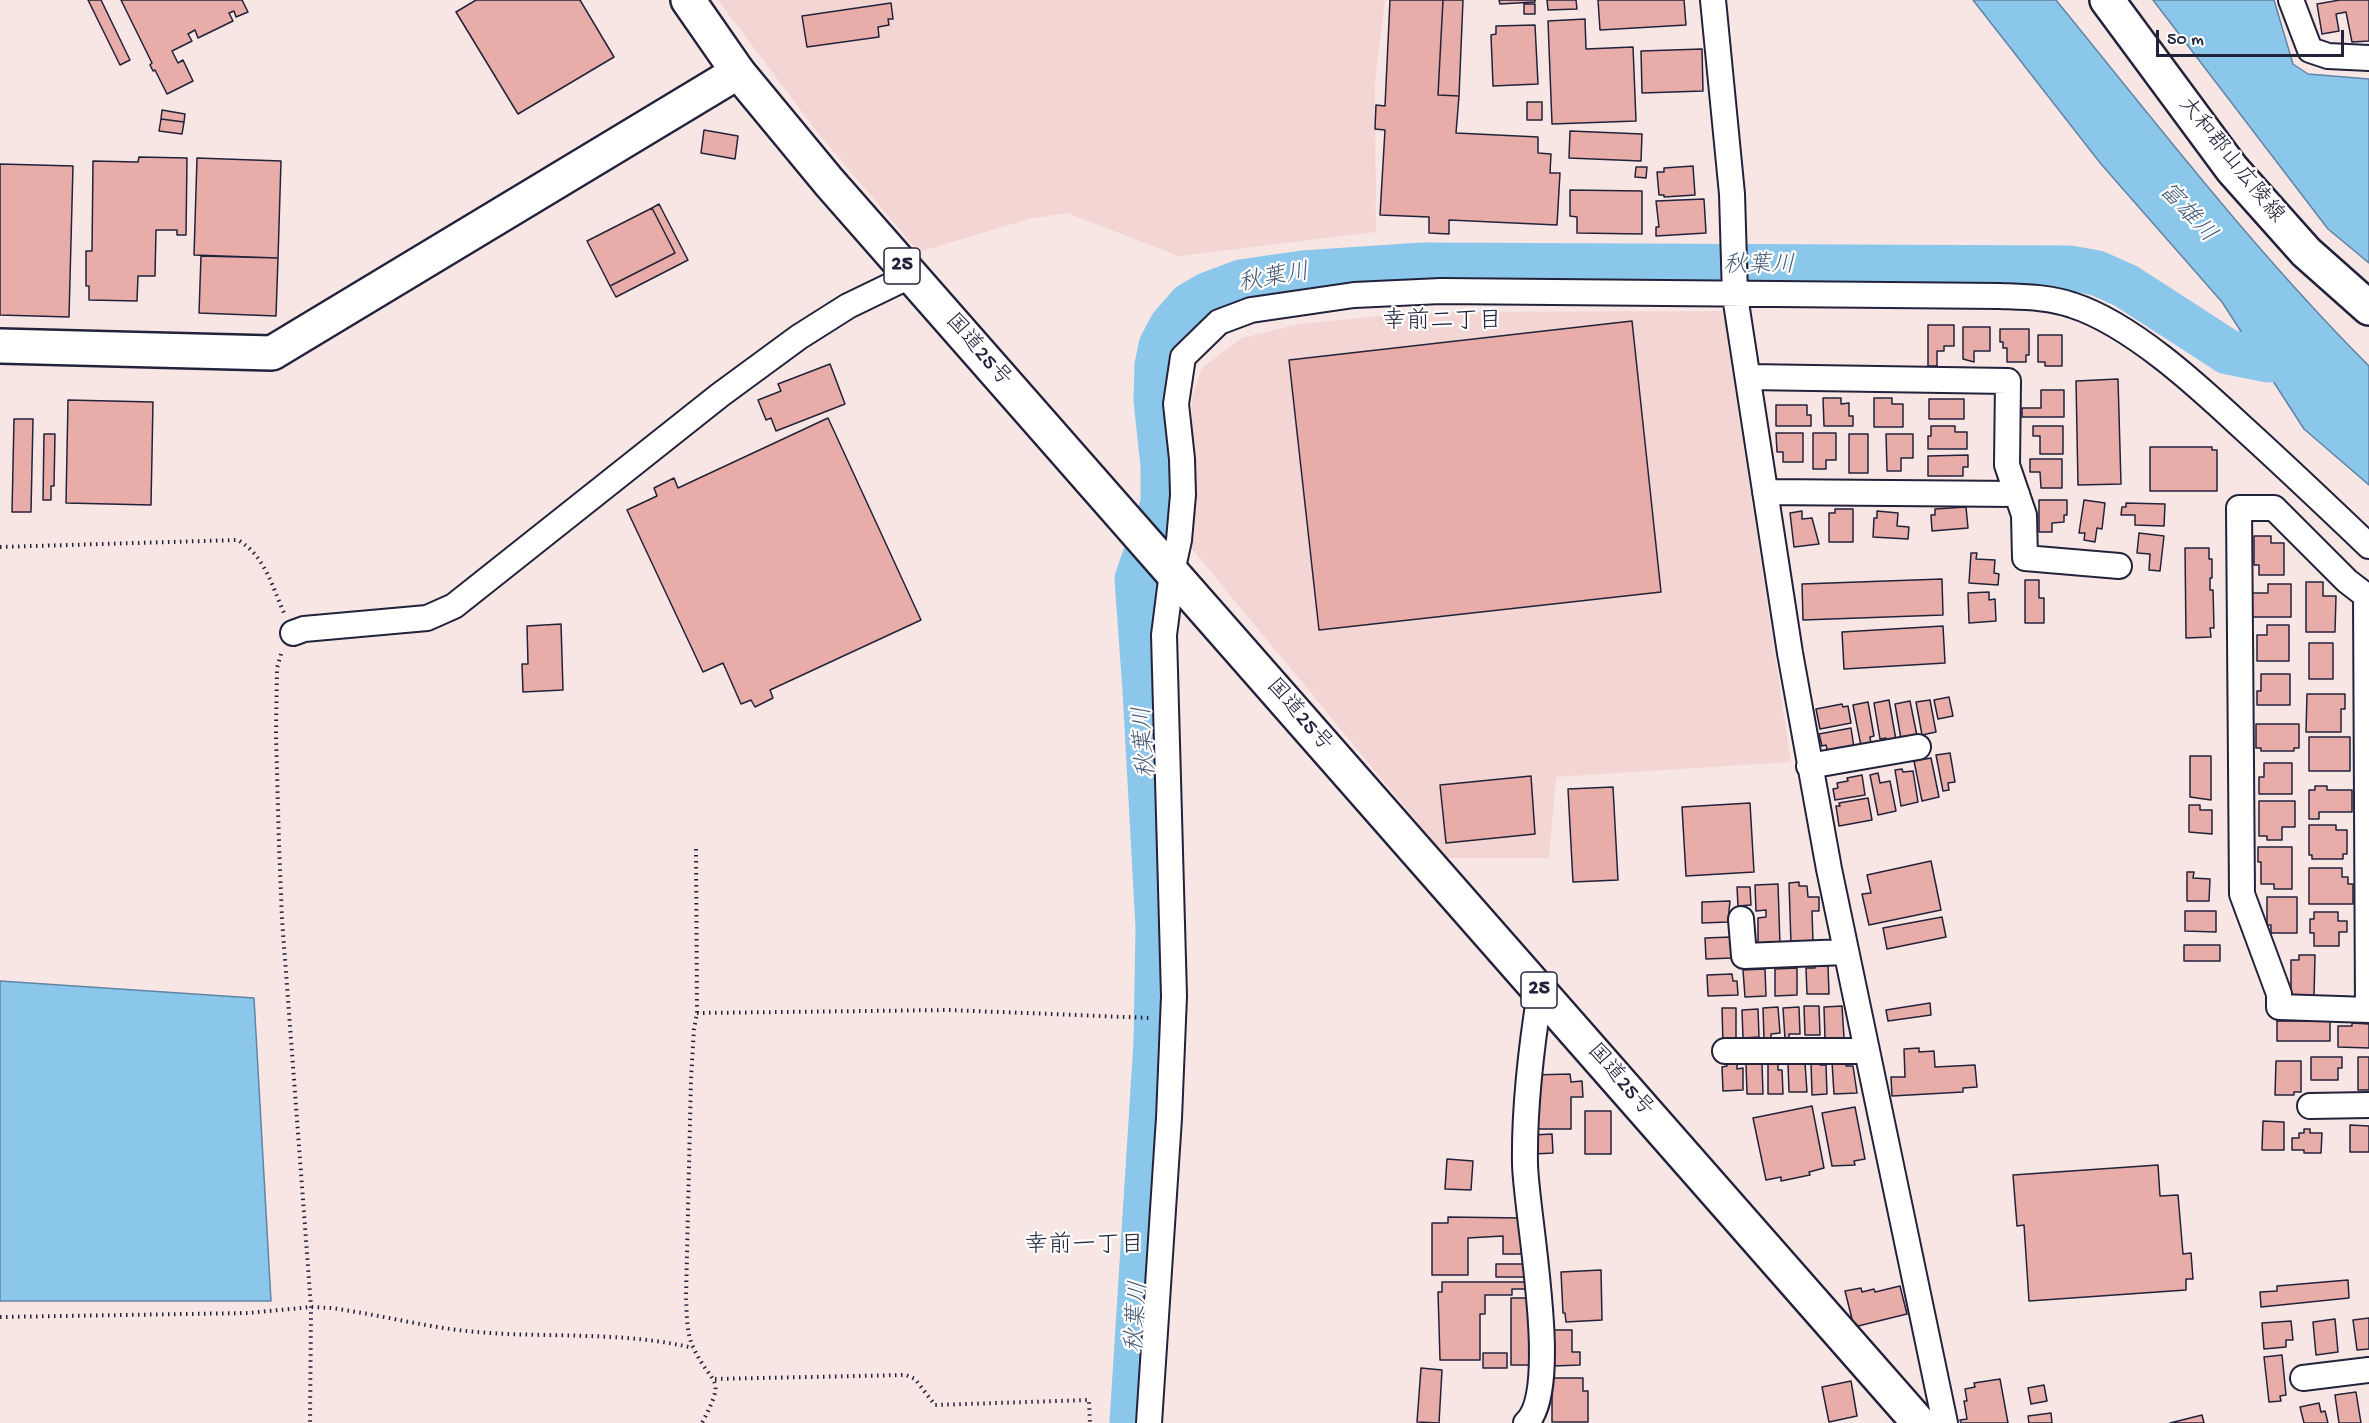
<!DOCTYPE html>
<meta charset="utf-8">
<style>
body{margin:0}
#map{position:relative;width:2369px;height:1423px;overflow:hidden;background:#f8e6e5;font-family:"Gochi Hand",sans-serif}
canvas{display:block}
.scale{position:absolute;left:2156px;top:30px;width:188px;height:27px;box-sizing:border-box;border:3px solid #22223b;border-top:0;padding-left:8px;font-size:18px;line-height:21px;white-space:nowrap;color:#22223b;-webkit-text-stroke:4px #fff;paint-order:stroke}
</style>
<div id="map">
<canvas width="2369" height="1423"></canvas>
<div class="scale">50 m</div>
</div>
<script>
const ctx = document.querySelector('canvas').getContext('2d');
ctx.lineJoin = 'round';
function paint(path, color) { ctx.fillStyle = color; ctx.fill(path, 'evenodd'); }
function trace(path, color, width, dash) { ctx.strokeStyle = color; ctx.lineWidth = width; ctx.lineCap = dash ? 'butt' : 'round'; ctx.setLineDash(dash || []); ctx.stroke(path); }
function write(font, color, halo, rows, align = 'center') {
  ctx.font = font + ' "Gochi Hand","Klee One",sans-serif'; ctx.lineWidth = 4.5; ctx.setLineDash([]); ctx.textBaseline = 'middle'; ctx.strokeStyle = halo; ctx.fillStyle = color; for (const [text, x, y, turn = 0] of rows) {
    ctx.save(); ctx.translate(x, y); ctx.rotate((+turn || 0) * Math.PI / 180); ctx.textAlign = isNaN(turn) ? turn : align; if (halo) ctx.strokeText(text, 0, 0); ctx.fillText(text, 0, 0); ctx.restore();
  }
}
const built = new Path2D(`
 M718,0H1385L1375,81L1376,232L1179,256L1067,213L1029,219L919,252L818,133Z
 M1723,311L1791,762L1556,777L1549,858H1447L1192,549V397L1202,368L1242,338L1298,324L1419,312Z`);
const water = new Path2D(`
 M1973,0H2056C2157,124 2256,253 2369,366V485L2304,429L2222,302L2101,164Z
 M2153,0H2274L2293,64L2308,74L2369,79V263L2328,229Z
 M0,981L254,998L271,1301H0Z`);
const river = new Path2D(`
 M1132,1423L1156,1042L1158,927L1145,690L1137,579L1163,504V466L1156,400L1157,366L1161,346L1171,327L1190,305L1209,294L1241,282L1303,273L1422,265L2069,268L2097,273L2126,286L2228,352L2268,360L2289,349`);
const building = new Path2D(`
 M88,0H101L130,60L120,65Z
 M121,0H242L248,12L236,17L234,11L229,13L233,21L198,38L195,30L188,34L192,41L172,51L178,63L183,60L193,81L167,94L155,70L153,71L150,65L152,63Z
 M476,0H580L614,57L518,114L456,12Z
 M1390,0H1443L1438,95L1459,96L1456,133L1538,137V153L1551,154L1550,173H1560L1557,225L1449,220V234L1429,233V217L1380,215L1385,130L1375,129L1376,105L1385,106Z
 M1443,0H1463L1459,96L1438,95Z
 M1499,0H1535V2L1500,4Z
 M1547,0H1576L1577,9L1548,10Z
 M1598,0H1684L1686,25L1600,30Z
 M2340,0H2369V41L2352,42L2346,12L2336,14L2339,31L2322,34L2317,4Z
 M891,3L893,19H888L889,25L878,27L879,37L807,47L802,16Z
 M1524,4H1535V14H1524Z
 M1585,19L1586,49L1633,47L1636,121L1552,124L1548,21Z
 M1535,25L1538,84L1493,86L1491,35L1496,34V26Z
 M1702,49L1703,91L1642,93L1641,51Z
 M1527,102H1542V120H1527Z
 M162,110L185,114L184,122L161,119Z
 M161,119L184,122L182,134L159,131Z
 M704,130L738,136L735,159L701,153Z
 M1570,131L1642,134L1641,161L1569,158Z
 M139,157L187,158L186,235H177V230H156L155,276H138L137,301L89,300V286H86V251H92L93,161L138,162Z
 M197,158L281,161L278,258L194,255Z
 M0,164L73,166L69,317L0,315Z
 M1693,166L1695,195L1664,197V195H1659L1657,172H1664V168Z
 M1636,167H1647L1646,178L1635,177Z
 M1570,190L1642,191V234L1577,233V217L1570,216Z
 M1704,199L1706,233L1656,236V227H1659L1656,201Z
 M659,204L688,260L616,297L610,286L675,253L652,208Z
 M652,208L675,253L610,286L587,241Z
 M201,256L278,258L276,316L199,313Z
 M1632,321L1661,592L1319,630L1289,360Z
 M1928,325H1954V346H1944V351H1937V366H1928Z
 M1963,327H1990V351H1974V362L1963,359Z
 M2000,329H2029V355H2026V362H2007V348H2003V342H2000Z
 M2038,335H2062V366H2045V362H2038Z
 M830,364L845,404L776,431L771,418L766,420L758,400L781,391L778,384Z
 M2118,379L2121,484L2078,485L2076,381Z
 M2041,390H2064V417H2022V408H2041Z
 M1823,398H1841V404L1849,403V416H1853V426H1824Z
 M1874,398H1892V404H1903V427H1874Z
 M1929,399H1964V419H1929Z
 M68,400L153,402L151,505L66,503Z
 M1776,405H1807V415H1811V426H1776Z
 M828,418L921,620L770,690L773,698L755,707L751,700L741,704L723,663L703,672L627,510L657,496L654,488L674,478L678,488Z
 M14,419H33L31,512H12Z
 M1931,426H1955V432H1967V449H1928V436H1931Z
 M2033,426H2063V454H2040V436H2033Z
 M1776,433H1803V462H1783V452H1777Z
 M1813,433H1836V460H1826V469H1813Z
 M44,434H55L54,486H51V500H43Z
 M1849,434H1868V473H1849Z
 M1886,434H1913V458H1901V471H1887Z
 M2150,447H2212V450H2217V491H2150Z
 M1968,455V467H1963V476H1928V456Z
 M2030,459H2062V488H2041L2040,472H2030Z
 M2039,500H2067V515H2064V522L2052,523V532H2039Z
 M2084,500L2105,503L2102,529L2097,528L2095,542L2084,540L2085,533H2079Z
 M2126,503L2165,504L2164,526L2135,525V515H2121L2122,507H2126Z
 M1966,507L1968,528L1932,531L1931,515H1935V509Z
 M1835,509H1853V542H1829V513H1835Z
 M1802,511V519L1812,518L1819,544L1794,547L1790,513Z
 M1877,511L1898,513L1897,526L1909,527L1908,539L1873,537L1874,518H1877Z
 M2139,533L2164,536L2160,571L2149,570L2150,554L2137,553Z
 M2254,536H2271V543H2284V575H2259V565H2254Z
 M2185,548H2209V559H2212V578H2210V590H2213L2214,628H2210L2211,637L2186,638Z
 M1971,553H1977L1976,559L1995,560L1994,573L1999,574L1998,585L1969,583Z
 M1942,579L1943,615L1803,620L1802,584Z
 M2025,580H2039V598H2044V623H2025Z
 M2306,582H2323V596H2336L2335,632H2306Z
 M2268,584H2291V617H2252V593H2268Z
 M1989,592V600L1995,599L1996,621L1969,623L1968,593Z
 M561,624L563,690L523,692L522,664H528L527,626Z
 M2267,625H2289V661H2257V635H2267Z
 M1943,626L1945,663L1844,669L1842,632Z
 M2309,643H2333V679H2309Z
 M2261,674H2290V705H2257V691H2261Z
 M2307,694H2345V709H2341V732H2306Z
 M1949,697L1953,716L1938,719L1934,700Z
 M1889,700L1896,740L1887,742L1886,738L1880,739L1874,703Z
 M1930,700L1936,732L1922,735L1916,702Z
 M1910,701L1917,736L1901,739L1895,704Z
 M1868,702L1874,736L1870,737L1871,744L1861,746L1853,705Z
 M1842,704L1843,707L1848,706L1851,723L1820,729L1816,709Z
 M2256,724H2299V748H2294V751H2261V748H2256Z
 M1851,728L1854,748L1828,753L1826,745L1822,746L1819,734Z
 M2309,737H2350V771H2309Z
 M1950,753L1955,782L1948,783L1949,790L1943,791L1936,755Z
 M2190,756H2211V800L2190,797Z
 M1931,758L1939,797L1922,801L1914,761Z
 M2264,763H2292V794H2259V777H2264Z
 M1902,769L1903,772L1913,771L1918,802L1901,806L1895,770Z
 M1878,773L1880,783L1890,781L1896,811L1878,815L1870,775Z
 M1862,775L1865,795L1835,800L1833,789L1838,788L1837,783L1848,781L1847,778Z
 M1531,776L1535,834L1446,843L1440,785Z
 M2315,786H2327V790H2352V812H2319V819H2309V790H2315Z
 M1613,787L1618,880L1573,882L1568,789Z
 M1868,798L1872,820L1839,826L1836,806H1840L1839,803Z
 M2259,801H2295V827H2282V840H2267V836H2259Z
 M1750,803L1754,872L1686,876L1682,807Z
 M2189,805H2200V810H2212V834L2189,832Z
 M2309,825H2336V830H2347V854H2343V859H2312V855H2309Z
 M2258,847H2292V889H2274V884H2261V862H2258Z
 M1931,861L1941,910L1869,925L1862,894L1871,893L1867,875Z
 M2309,868H2342V877H2348V884H2353V904H2309Z
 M2187,872H2194L2193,878L2210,879L2209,901H2187Z
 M1799,882V886H1807L1808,897H1819V911H1812L1813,943L1791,944L1789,883Z
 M1778,884L1780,945L1758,944V918L1766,917V910L1756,911L1755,885Z
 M1737,887H1750L1751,905L1738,906Z
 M2267,897H2297V933H2271V925H2267Z
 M1730,901L1728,922L1702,923V902Z
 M2185,911H2216V932L2185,931Z
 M2314,912H2338V921H2347V932H2339V946H2314V933H2310V919H2314Z
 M1942,917L1946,937L1887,949L1883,928Z
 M1731,937L1732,958L1706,959L1705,938Z
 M2184,945H2220V961H2184Z
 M2299,955H2315L2314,996H2291V960H2299Z
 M1815,966H1828L1829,994H1807L1806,968H1815Z
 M1797,968V995L1775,996V969Z
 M1765,969L1766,996L1745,997L1743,970Z
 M1732,974L1733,981H1737L1738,995L1708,996L1707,975Z
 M1930,1003L1931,1015L1888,1021L1886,1010Z
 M1804,1006H1819L1820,1035H1805Z
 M1842,1006L1844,1038L1825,1039L1824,1007Z
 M1778,1007L1780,1033L1771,1034V1039H1764L1763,1008Z
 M1799,1007L1800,1034H1789V1039H1785L1783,1008Z
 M1722,1008H1736V1040L1723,1044Z
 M1758,1009L1759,1037L1743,1038L1742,1010Z
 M2277,1021H2330V1041H2277Z
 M2352,1023L2369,1024V1048L2338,1047V1026H2352Z
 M1919,1048V1052L1934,1051L1935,1067L1975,1065L1977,1087L1963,1088V1092L1892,1096L1891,1077H1905L1904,1049Z
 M2311,1057H2342V1068H2338V1080H2311Z
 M2358,1057H2369V1090H2358Z
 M1820,1061V1065H1826L1827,1094L1812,1095L1811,1062Z
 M1846,1061V1066H1853L1857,1093L1834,1094L1832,1062Z
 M2276,1061H2301V1092H2294V1095H2275Z
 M1727,1063H1737V1069L1743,1068V1090L1723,1091L1722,1067L1727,1066Z
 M1778,1063V1070H1782L1783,1094H1768V1064Z
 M1805,1063L1807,1092H1789L1788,1064Z
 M1746,1064H1762L1763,1094H1747Z
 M1570,1074L1571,1082L1582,1081L1583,1097H1571V1129H1534L1533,1075Z
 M1812,1106L1824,1168L1809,1172L1810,1175L1781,1181V1177L1766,1180L1753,1118Z
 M1855,1107L1865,1159L1854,1161L1855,1165L1832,1166L1822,1113Z
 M1585,1111H1611V1154H1585Z
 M2263,1121L2284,1122V1150H2262Z
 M2350,1125L2369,1126V1152H2350Z
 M2304,1129H2310V1133H2322L2321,1153H2304V1150H2292V1138H2299V1133H2304Z
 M1552,1134L1553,1153L1534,1154L1533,1135Z
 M1447,1159L1473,1161L1471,1190L1445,1189Z
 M2158,1165L2160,1196L2178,1195L2183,1254L2191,1253L2193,1279H2186V1290L2029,1301L2024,1225L2017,1226L2013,1175Z
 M1448,1217L1523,1218V1254H1503V1236L1468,1238V1275H1432V1223H1448Z
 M1496,1264H1525L1524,1277H1496Z
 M1601,1270L1602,1320L1566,1322L1565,1313H1563L1561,1272Z
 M2348,1280L2349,1298L2261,1307L2260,1292L2277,1291V1286Z
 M1442,1282H1528V1289H1512V1295H1485V1314H1480V1360H1440L1438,1292H1442Z
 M1900,1286L1907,1314L1854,1327L1845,1291L1861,1288L1862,1292L1874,1289L1875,1292Z
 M1511,1298H1531V1365H1511Z
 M2369,1318V1349L2357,1350L2353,1320Z
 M2335,1319L2338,1352L2316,1355L2313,1322Z
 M2291,1321L2293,1340H2286V1347L2264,1349L2262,1323Z
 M1553,1330H1572V1352H1580V1365L1553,1366Z
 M1483,1353H1507V1368H1483Z
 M2282,1355L2286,1395L2280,1396L2281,1401L2269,1402L2264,1357Z
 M1421,1368L1442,1370L1439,1423L1417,1422Z
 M1552,1378H1583V1391H1588V1422H1552Z
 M2000,1379L2008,1423H1961L1960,1420L1967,1419L1964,1401H1967L1965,1389L1975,1387L1974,1383Z
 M1851,1381L1857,1416L1829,1422L1822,1387Z
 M2044,1385L2047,1401L2031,1404L2028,1388Z
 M2356,1392L2361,1423H2339L2335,1395Z
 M2319,1403L2321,1412L2325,1411L2328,1423H2304L2300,1407Z
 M2051,1413L2052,1423H2029L2028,1416Z
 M2202,1415L2204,1423H2170Z`);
const path = new Path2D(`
 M0,547L238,540C265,556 272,586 284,613
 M281,654L277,668L276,734L279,845L282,919L311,1307L310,1423
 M696,849L697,1013L694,1029L691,1079L686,1298C687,1314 686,1333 694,1349C713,1388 727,1375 702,1423
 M697,1013L950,1010L1151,1018
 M0,1317L248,1313L311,1307L331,1308C376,1314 421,1326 466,1331C542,1339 619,1330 693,1348
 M715,1379L906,1375L915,1379L935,1405L1089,1400L1090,1423`);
const street = new Path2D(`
 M1713,0L1732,194L1735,296L1790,653L1829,869L1945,1423
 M2291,0L2310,50L2328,56L2369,58
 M1748,377L2008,381L2007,465L2024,515L2025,558L2119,566
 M1765,492L2017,494
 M2366,596L2368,1010
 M2369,598L2347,581L2274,508H2239L2242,894L2279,994V1007L2369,1010
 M293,633L304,629L427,618L454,606L720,395L799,337L848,306L910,276
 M1809,766L1918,747
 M1741,919L1744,956L1846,952
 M1725,1051H1866
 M2310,1106L2369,1105
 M2303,1378L2369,1370
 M1149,1423L1169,1118L1174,996L1164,635L1172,572L1179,540L1183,495L1182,459L1176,404L1183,357L1219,322L1251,310L1354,295L1441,291L2000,296C2024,297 2049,297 2072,305C2131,324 2197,385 2242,427C2285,466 2327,506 2369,546
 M1526,1423C1562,1390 1526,1214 1525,1164C1524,1106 1531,1049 1540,992`);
const secondary = new Path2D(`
 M2107,0L2232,169L2306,252L2369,308
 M0,346L272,353L738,72`);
const highway = new Path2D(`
 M688,0L738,72L829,182L1919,1423`);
const shields = [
 [902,266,36],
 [1539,990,36]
];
const shieldNames = [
 ["25",902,266],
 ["25",1539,990]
];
const streetNames = [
 ["大和郡山広陵線",2230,161,51],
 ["国道25号",977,351,49],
 ["国道25号",1298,716,49],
 ["国道25号",1619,1081,49]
];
const waterNames = [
 ["富雄川",2186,214,47],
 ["秋葉川",1759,267],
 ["秋葉川",1274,280,-10],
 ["秋葉川",1147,742,-94],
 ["秋葉川",1139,1317,-86]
];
const neighbourhoodNames = [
 ["幸前二丁目",1442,323],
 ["幸前一丁目",1084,1247]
];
paint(built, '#f3d5d3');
paint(water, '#8bc6eb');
trace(water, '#6184a5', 1.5);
trace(river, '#8bc6eb', 45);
paint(building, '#e8ada8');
trace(building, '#22223b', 1.5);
trace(street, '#22223b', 28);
trace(secondary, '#22223b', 38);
trace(highway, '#22223b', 38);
trace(path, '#22223b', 4, [1.5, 4.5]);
trace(street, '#fff', 24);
trace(secondary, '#fff', 33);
trace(highway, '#fff', 33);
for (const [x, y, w] of shields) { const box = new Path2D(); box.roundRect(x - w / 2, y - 18, w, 36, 4.5); ctx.fillStyle = '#fff'; ctx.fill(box); trace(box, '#22223b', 1.5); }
write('bold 21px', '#22223b', null, shieldNames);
write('22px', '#22223b', '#fff', streetNames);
write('italic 24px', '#475b79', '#fff', waterNames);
write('24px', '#22223b', '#fff', neighbourhoodNames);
</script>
